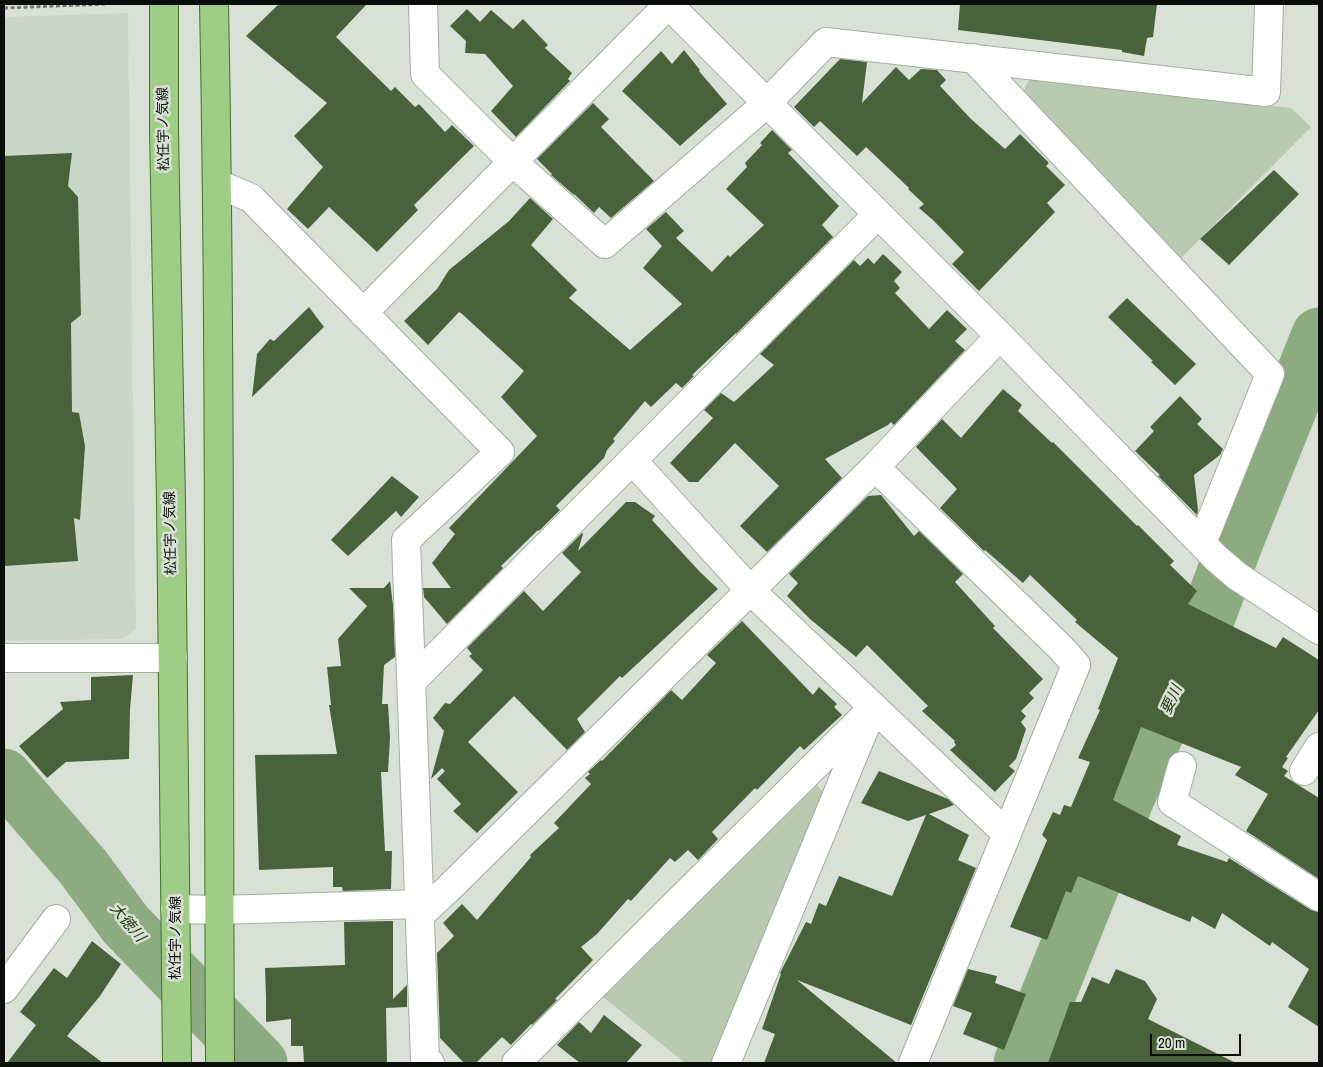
<!DOCTYPE html>
<meta charset="utf-8">
<style>
body{margin:0}
#map{position:relative;width:1323px;height:1067px;overflow:hidden;background:#d9e1d6;font-family:"Archivo Narrow",sans-serif}
canvas{display:block}
.frame{position:absolute;inset:0;border:5px solid #0a0d09;pointer-events:none}
.scale{position:absolute;left:1150px;top:1034px;width:91px;height:22px;box-sizing:border-box;border:2px solid #0a0d09;border-top:0;padding-left:6px;font-size:15px;line-height:18px;white-space:nowrap;color:#0a0d09;-webkit-text-stroke:4px #d9e1d6;paint-order:stroke}
</style>
<div id="map">
<canvas width="1323" height="1067"></canvas>
<div class="frame"></div>
<div class="scale">20 m</div>
</div>
<script>
const ctx = document.querySelector('canvas').getContext('2d');
ctx.lineJoin = 'round';
function paint(path, color) { ctx.fillStyle = color; ctx.fill(path, 'evenodd'); }
function trace(path, color, width, dash) { ctx.strokeStyle = color; ctx.lineWidth = width; ctx.lineCap = dash ? 'butt' : 'round'; ctx.setLineDash(dash || []); ctx.stroke(path); }
function write(font, color, halo, rows, align = 'center') {
  ctx.font = font + ' "Archivo Narrow","Noto Sans JP",sans-serif'; ctx.lineWidth = 5; ctx.setLineDash([]); ctx.textBaseline = 'middle'; ctx.strokeStyle = halo; ctx.fillStyle = color; for (const [text, x, y, turn = 0] of rows) {
    ctx.save(); ctx.translate(x, y); ctx.rotate((+turn || 0) * Math.PI / 180); ctx.textAlign = isNaN(turn) ? turn : align; if (halo) ctx.strokeText(text, 0, 0); ctx.fillText(text, 0, 0); ctx.restore();
  }
}
const built = new Path2D(`
 M128,13L136,629L122,639L4,641V17Z`);
const green = new Path2D(`
 M1031,75L1291,108L1311,127L1180,259L1022,95Z
 M817,785L826,796L712,1063H685L603,997Z`);
const river = new Path2D(`
 M4,776L83,867L126,925L260,1063
 M1021,1063L1127,798L1202,633L1235,544L1319,335`);
const building = new Path2D(`
 M279,4H367L336,37L391,91L395,87L415,107L419,104L445,132L452,125L474,146L414,205L418,210L377,252L329,207L308,229L287,209L323,167L294,136L327,103L246,36Z
 M960,4H1157L1153,37L1147,38L1144,56L1122,52V50L958,30Z
 M467,9L480,22L491,10L513,29L523,19L548,45L545,48L572,73L568,79L570,81L516,137L491,111L513,86L485,54L465,53L466,41L450,26Z
 M684,50L700,70L699,71L727,104L680,146L622,91L661,51L672,64Z
 M840,59L867,62L862,103L896,67L909,80L921,69L937,70L946,80L940,86L971,119L1005,149L1020,134L1049,163L1046,166L1065,185L1047,203L1055,212L979,291L952,264L964,252L934,221L919,208L924,204L908,189L909,188L866,147L857,156L820,121L814,127L794,107Z
 M593,103L609,119L601,127L654,181L611,218L599,207L594,213L574,194V195L551,175L552,174L537,159Z
 M772,130L792,150L788,153L839,206L822,225L833,237L736,334V333L692,375L694,376L682,388L676,383L651,407L645,401L613,439L615,441L607,450L604,458L556,506L560,510L539,531L538,530L501,566L503,568L447,624L424,597L423,588H451L432,563L455,534L449,528L537,436L501,397L524,371L461,313L459,312L428,345L404,321L437,289L449,270L509,221L530,198L553,219L531,245L577,290L569,298L630,350L682,304L643,268L662,246L646,229L666,212L684,231L676,238L712,272L728,255L730,257L764,225L726,189L747,167L745,163L762,145L760,143Z
 M72,153L68,186L78,197L81,315L71,323L72,412L79,413L85,446L80,520L74,518L78,561L4,566V156Z
 M1274,170L1299,194L1229,265L1200,239Z
 M883,254L902,272L894,281L900,288L895,293L929,329L947,310L967,329L955,341L965,350L894,425L891,422L888,425L825,459L842,478L767,552L740,526L779,486L735,443L698,482H689L670,463L713,418L704,410L721,393L734,402L774,365L760,354L854,260L860,266L868,258L874,264Z
 M1127,298L1196,364L1175,385L1151,362L1153,361L1108,317Z
 M309,307L324,327L252,397L257,354L270,339L274,341Z
 M1003,389L1022,405L1018,411L1052,443L1053,442L1137,526L1138,525L1174,561L1170,565L1197,591L1188,604L1276,648L1283,637L1319,660V710L1286,757L1288,758L1282,767L1288,771L1284,776L1319,798V879L1246,831L1268,794L1235,775L1241,767L1141,727L1113,800L1181,836L1177,845L1227,862L1229,858L1311,910L1319,912V1027L1288,1007L1309,969L1272,942L1270,946L1222,913L1215,929L1192,916L1190,922L1078,876L1071,893L1066,891L1047,940L1010,927L1047,840L1042,835L1053,812L1060,815L1064,805L1071,807L1090,762L1078,758L1100,710L1098,709L1118,658L1075,622L1077,620L1030,575L1023,583L985,550L984,551L940,508L957,489L916,447L942,419L961,438Z
 M1180,396L1202,419L1197,424L1223,449L1220,455L1194,475L1198,510L1197,515L1158,476L1160,475L1135,451L1154,431L1150,427Z
 M392,476L419,497L401,517L396,511L348,556L331,540Z
 M881,495L914,536L919,531L963,574L955,582L995,626L993,628L1043,679L1029,693L1034,698L1021,711L1026,716L1021,722L1026,729L1016,759L1009,766L1015,771L995,792L950,750L956,745L954,742L955,741L922,711L928,706L867,645L856,657L810,619L787,596L798,583L789,574L868,496Z
 M626,502H635L655,516L652,520L700,572L718,589L622,678L620,676L577,719L585,732L567,750L514,696L468,742L518,792L477,833L453,811L461,804L437,779L445,771L442,768L431,779L444,731L433,718L445,703L450,704L483,670L469,656L472,654L467,648L524,591L543,611L581,572L562,553L582,533L583,534L578,551Z
 M390,581L393,605L395,657L384,665L382,704H388L390,738L388,772H381L385,851H392L391,889L343,891L342,887H333V867L259,870L255,755L337,754L329,705H331L327,667L341,666L338,639L367,606L349,588H384Z
 M742,621L813,695L819,687L837,704L834,707L842,715L804,750L800,746L757,790L755,788L712,832L718,839L698,860L688,850L675,862L670,858L631,901L628,899L597,934L581,947L593,960L555,999L557,1000L532,1025L531,1024L511,1045L502,1037L476,1063H464L440,1038L437,953L454,936L443,923L462,904L477,920L531,857L530,855L559,828L554,823L591,784L585,778L590,774L588,772L601,760L602,761L671,690L682,700L716,663L707,655Z
 M133,675L130,709L129,759L66,762L47,778L19,746L63,709L60,702L91,700V677Z
 M879,771L948,799L954,805L929,814L969,835L958,860L976,868L911,1025L797,980L897,1063H764L775,1034L762,1029L781,974L780,973L806,922L811,924L819,903L826,906L839,876L892,896L926,815L908,821L861,803Z
 M390,921H393V999L407,985V1007L386,1008L387,1063H304L303,1046H291V1019L266,1022V996L265,968L345,965L344,922Z
 M92,941L121,964L100,996L67,1036L103,1063H7L36,1025L20,1012L54,968L67,978Z
 M968,969L997,976L995,983L1026,994L1004,1050L963,1034L972,1013L953,1006Z
 M1116,969L1145,981L1157,999L1148,1019L1236,1063H1048L1070,1002H1081L1092,977L1109,984Z
 M604,1015L642,1045L626,1063H580L557,1045L579,1022L591,1033Z`);
const path = new Path2D(`
 M4,8L105,4`);
const street = new Path2D(`
 M423,4L425,74L513,162L605,244L767,103L826,42L1266,92L1269,4
 M668,4L1000,336L1216,558L1237,576L1319,630
 M973,58L1270,374L1202,543
 M218,184L251,198L500,452L406,540L425,1059L430,1063
 M363,313L668,5
 M632,460L750,590L1007,834
 M875,467L1062,649L1076,665L913,1063
 M4,658H173
 M412,681L878,214
 M1182,766L1172,802L1319,897
 M1304,771L1319,747
 M175,909L219,910L420,904
 M420,915L448,889L875,467L1000,336
 M4,989L56,919
 M516,1063L873,708
 M726,1063L868,720`);
const primary = new Path2D(`
 M164,4V131L171,502L177,1063
 M214,4C221,357 218,710 220,1063`);
const streetNames = [
 ["松任宇ノ気線",164,129,-91],
 ["松任宇ノ気線",171,533,-91],
 ["松任宇ノ気線",176,938,-90]
];
const waterNames = [
 ["要川",1172,700,-66],
 ["大徳川",127,923,50]
];
paint(built, '#cbd7c6');
paint(green, '#b8cbb0');
trace(river, '#8dab80', 55);
paint(building, '#48633b');
trace(street, '#a5aca2', 30);
trace(primary, '#417326', 30);
trace(path, '#757b73', 3, [4, 2.5]);
trace(street, '#fff', 28);
trace(primary, '#9fcc86', 28);
write('14px', '#0a0d09', '#d9e1d6', streetNames);
write('italic 15px', '#183507', '#d9e1d6', waterNames);
</script>
